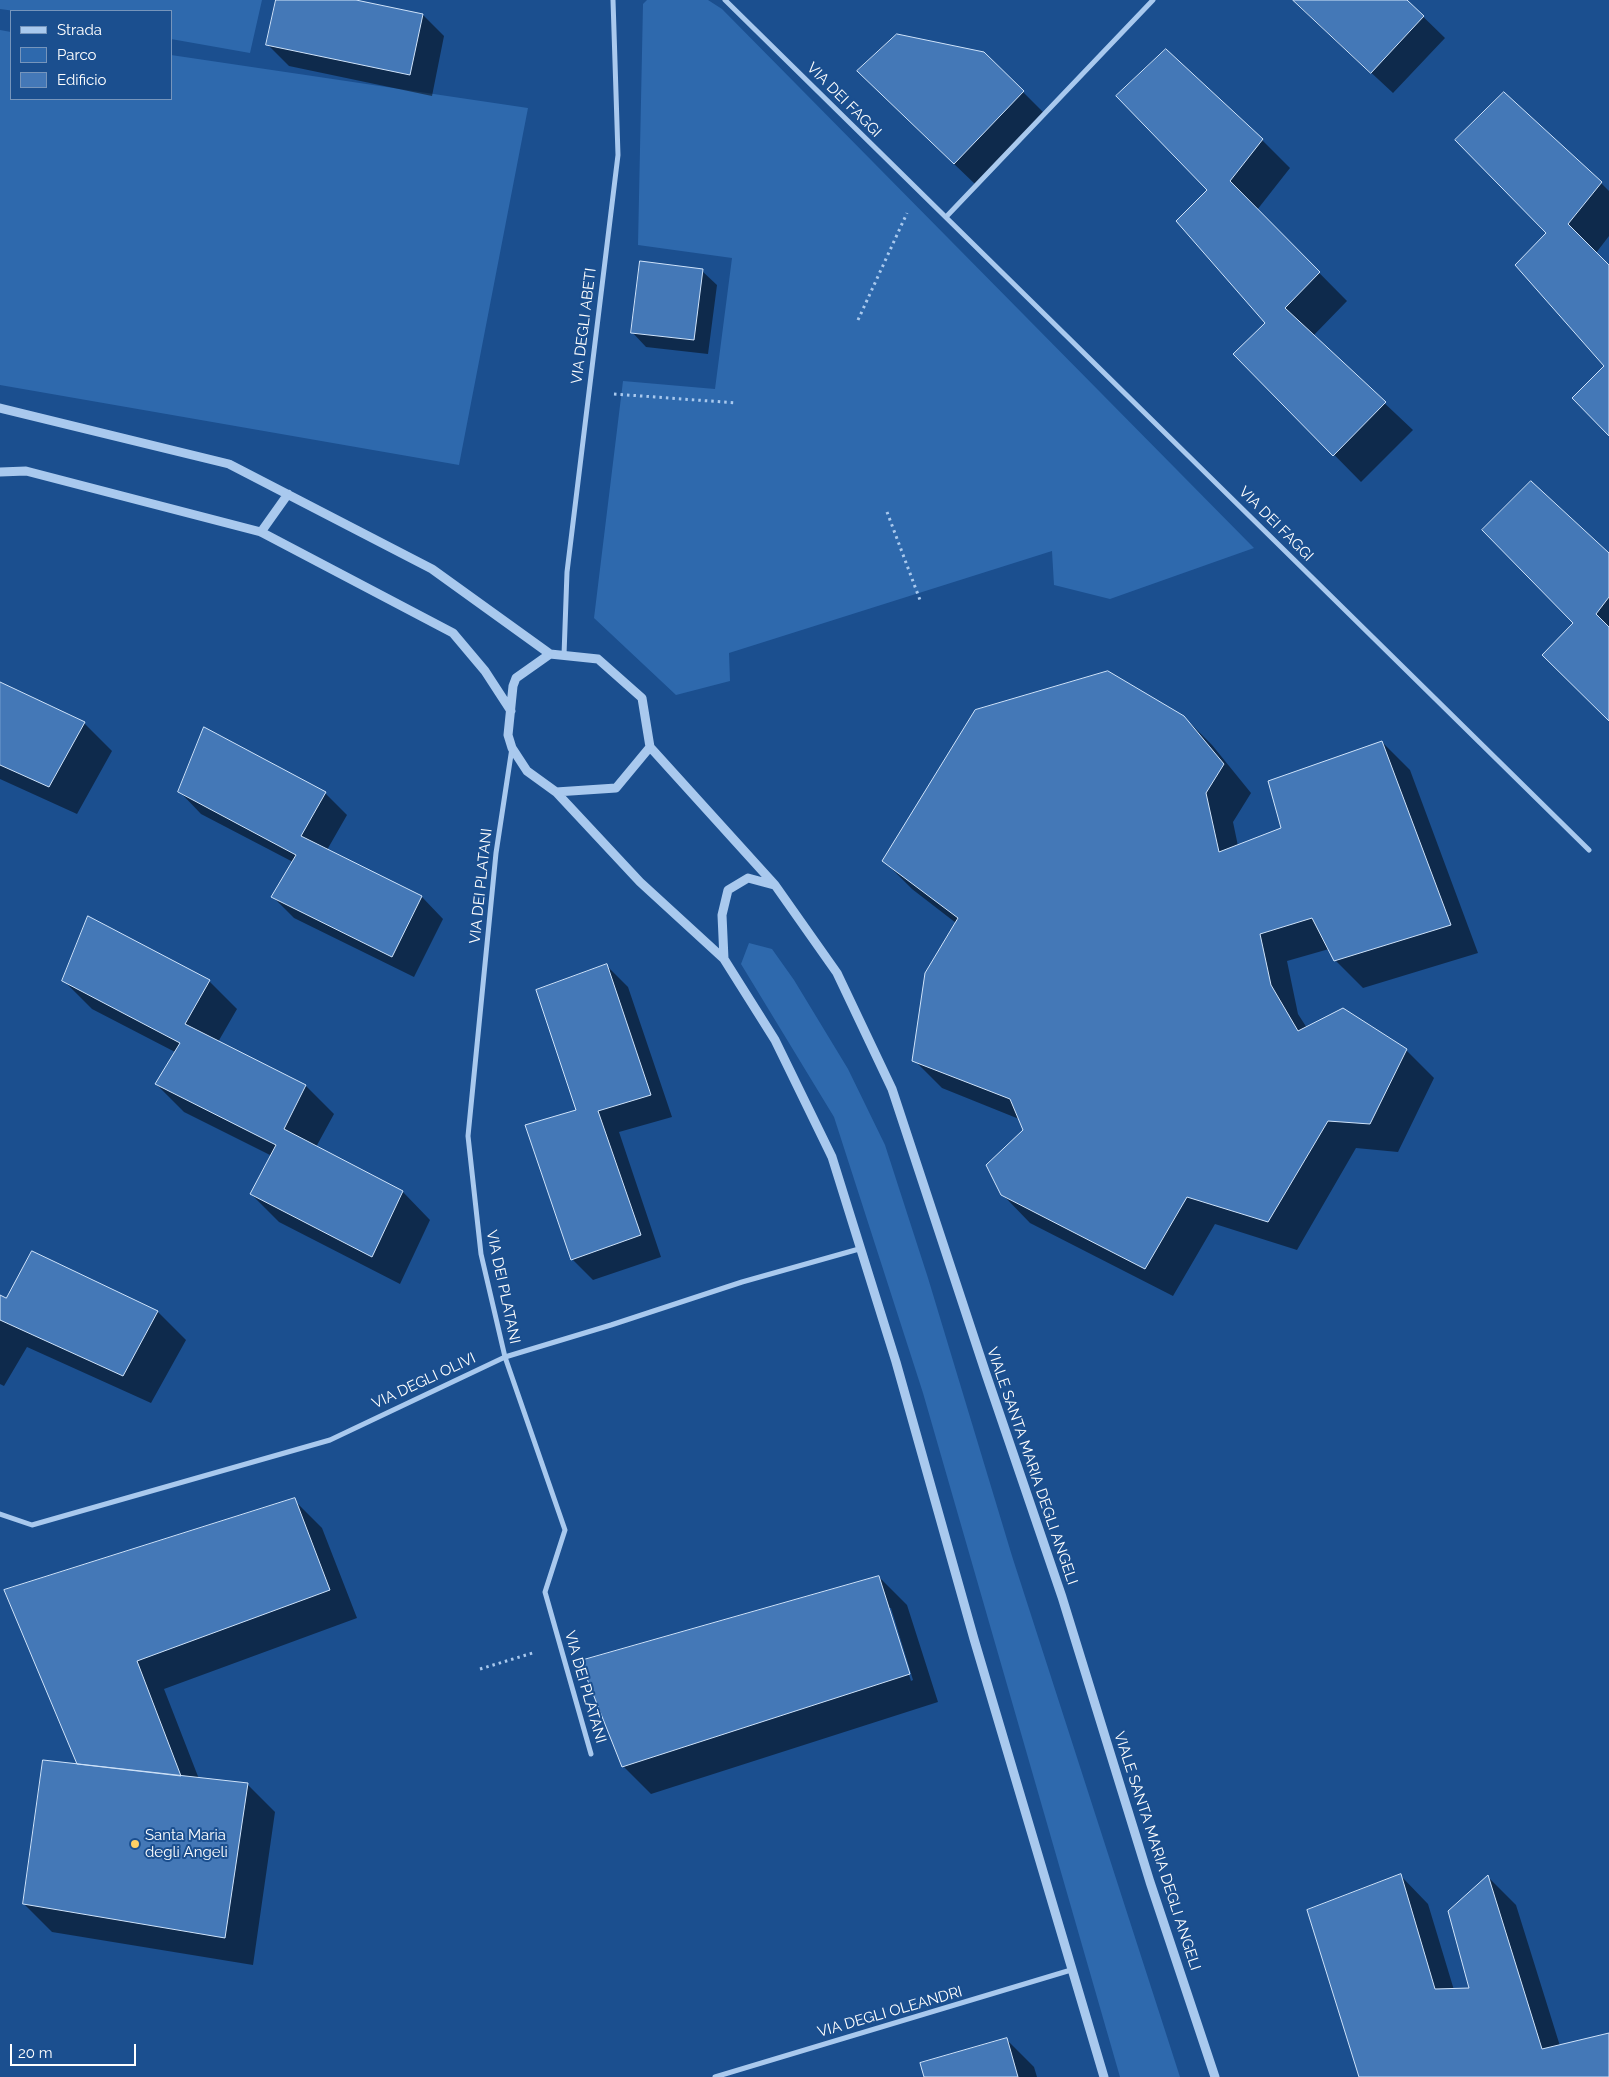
<!DOCTYPE html>
<style>
body{margin:0}
#map{position:relative;width:1609px;height:2077px;overflow:hidden;background:#1b4f8f;font-family:Raleway,sans-serif}
canvas{display:block}
.legend{position:absolute;left:10px;top:10px;width:162px;height:90px;box-sizing:border-box;background:#1b4f8f;border:1px solid #7695bc;margin:0;padding:6px 9px;list-style:none;font-size:15px;color:#fff}
.legend li{display:flex;align-items:center;gap:10px;height:25px}
.legend b{width:25px;border:1px solid #7695bc}
.scale{position:absolute;left:10px;top:2044px;width:126px;height:22px;box-sizing:border-box;border:2px solid #fff;border-top:0;padding-left:6px;font-size:15px;line-height:18px;white-space:nowrap;color:#fff;-webkit-text-stroke:4px #1b4f8f;paint-order:stroke}
</style>
<div id="map">
<canvas width="1609" height="2077"></canvas>
<ul class="legend">
<li><b style="height:6px;background:#a9c9ee"></b>Strada</li>
<li><b style="height:14px;background:#2e69ad"></b>Parco</li>
<li><b style="height:14px;background:#4478b7"></b>Edificio</li>
</ul>
<div class="scale">20 m</div>
</div>
<script>
const ctx = document.querySelector('canvas').getContext('2d');
ctx.lineJoin = 'round';
function paint(path, color) { ctx.fillStyle = color; ctx.fill(path, 'evenodd'); }
function trace(path, color, width, dash) { ctx.strokeStyle = color; ctx.lineWidth = width; ctx.lineCap = dash ? 'butt' : 'round'; ctx.setLineDash(dash || []); ctx.stroke(path); }
function write(font, color, halo, rows, align = 'center') {
  ctx.font = font + ' Raleway,sans-serif'; ctx.lineWidth = 4; ctx.setLineDash([]); ctx.textBaseline = 'middle'; ctx.strokeStyle = halo; ctx.fillStyle = color; for (const [text, x, y, turn = 0] of rows) {
    ctx.save(); ctx.translate(x, y); ctx.rotate((+turn || 0) * Math.PI / 180); ctx.textAlign = isNaN(turn) ? turn : align; if (halo) ctx.strokeText(text, 0, 0); ctx.fillText(text, 0, 0); ctx.restore();
  }
}
const green = new Path2D(`
 M0,0H262L250,53L171,39V11H15L0,9Z
 M647,0H708L722,9L1254,548L1110,599L1054,585L1052,551L729,653L730,681L676,695L594,618L623,381L715,389L732,258L638,245L643,4Z
 M0,30L11,32V99H171V55L528,108L459,465L0,385Z
 M749,943L772,949L794,980L848,1069L885,1145L928,1278L1012,1556L1180,2077H1120L923,1393L834,1117L741,964Z`);
const shadow = new Path2D(`
 M277,0H350L423,15L444,36L432,96L289,66L268,45Z
 M1293,0H1406L1445,38L1393,93Z
 M984,53L1045,114L976,185L880,93Z
 M1262,140L1290,168L1257,210L1347,301L1313,336L1413,430L1361,482L1235,354L1267,323L1178,221Z
 M1601,183L1609,191V236L1596,253L1609,266V434L1605,366L1517,265Z
 M702,271L717,285L708,354L646,347L632,332Z
 M1609,555V720L1575,623Z
 M0,683L84,723L112,751L77,814L0,779Z
 M1184,717L1212,745L1251,793L1233,822L1238,846L1283,829L1382,742L1410,770L1478,953L1363,988L1335,960L1329,949L1287,961L1298,1014L1307,1028L1406,1050L1434,1078L1398,1152L1356,1148L1297,1250L1215,1224L1173,1296L1030,1223L1002,1194L1024,1131L1019,1119L942,1088L914,1060L956,923L912,889L884,861Z
 M180,792L325,793L347,815L327,850L422,897L443,919L414,977L294,918L272,896L293,862L201,814Z
 M607,966L628,987L672,1117L619,1132L661,1257L593,1280L572,1259Z
 M64,981H209L237,1009L218,1042L306,1086L334,1114L316,1147L403,1192L430,1220L400,1284L279,1222L251,1194L272,1156L184,1112L156,1084L175,1052L92,1009Z
 M33,1253L158,1312L186,1340L151,1403L27,1347L4,1386L0,1384V1297L6,1300Z
 M294,1500L322,1528L357,1618L164,1689L199,1779L247,1784L275,1812L253,1965L52,1932L24,1904L79,1765L6,1591Z
 M879,1577L907,1605L938,1702L651,1794L623,1766ZM888,1608H891L913,1680L911,1681Z
 M1401,1876L1428,1904L1454,1990L1470,1989L1488,1877L1516,1905L1560,2046L1609,2034V2077H1361Z
 M1006,2039L1034,2067L1037,2077H926Z`);
const building = new Path2D(`
 M276,0H356L423,14L410,75L266,45Z
 M1293,0H1407L1424,16L1371,73Z
 M897,34L984,52L1024,91L954,164L857,71Z
 M1166,49L1263,139L1230,181L1320,272L1285,308L1386,402L1333,456L1233,354L1265,323L1176,221L1207,190L1116,96Z
 M1504,92L1602,182L1568,224L1609,265V436L1572,398L1604,366L1515,265L1546,233L1455,140Z
 M640,261L703,269L694,340L631,333Z
 M1531,481L1609,553V597L1596,614L1609,627V721L1542,655L1573,623L1482,530Z
 M1108,671L1184,716L1224,764L1206,793L1219,852L1281,828L1268,781L1382,741L1451,925L1334,961L1312,918L1260,934L1271,985L1298,1031L1343,1008L1407,1049L1370,1124L1328,1121L1268,1222L1187,1197L1145,1269L1001,1195L986,1165L1023,1130L1010,1099L912,1061L925,973L958,918L882,861L975,710Z
 M0,682L85,722L49,787L0,765Z
 M204,727L326,792L301,836L422,896L392,957L271,897L296,855L178,792Z
 M88,916L210,980L185,1024L306,1085L284,1129L403,1191L372,1257L250,1194L276,1145L155,1084L180,1043L62,981Z
 M607,964L651,1095L598,1111L641,1235L571,1260L525,1125L576,1110L536,990Z
 M32,1251L158,1311L123,1376L0,1320V1295L6,1298Z
 M295,1498L330,1590L137,1661L181,1776L77,1764L4,1590Z
 M879,1576L910,1674L622,1767L580,1661Z
 M43,1760L248,1783L225,1938L23,1904Z
 M1401,1874L1435,1989L1469,1988L1448,1911L1488,1875L1542,2049L1609,2033V2077H1359L1307,1910Z
 M1007,2038L1018,2077H924L920,2063Z`);
const path = new Path2D(`
 M858,320L907,213
 M614,394L737,403
 M887,512L920,600
 M480,1669L536,1652`);
const minor = new Path2D(`
 M725,0L1589,850
 M946,217L1153,0
 M564,655L567,572L618,155L613,0
 M512,748L496,853L468,1136L481,1254L505,1357L565,1530L545,1592L591,1754
 M0,1514L32,1525L330,1440L505,1357L611,1325L742,1282L859,1249
 M715,2077L1071,1970`);
const tertiary = new Path2D(`
 M0,408L229,464L432,569L550,654L598,659L642,698L650,747L775,885L837,973L892,1089L986,1374L1062,1597L1150,1882L1215,2077
 M0,472L26,471L261,532L453,633L485,671L511,711
 M261,532L288,494
 M550,654L516,678L513,686L508,735L512,748L527,771L556,792L640,882L724,959L775,1040L832,1157L896,1362L974,1639L1104,2077
 M556,792L616,788L650,747
 M724,959L722,915L728,890L748,878L774,885`);
const markers = [
 [135,1844,5,"#ffd166"]
];
const streetNames = [
 ["VIA DEI FAGGI",844,100,45],
 ["VIA DEGLI ABETI",584,326,-83],
 ["VIA DEI FAGGI",1276,524,45],
 ["VIA DEI PLATANI",481,886,-84],
 ["VIA DEI PLATANI",503,1287,78],
 ["VIA DEGLI OLIVI",424,1381,-25],
 ["VIALE SANTA MARIA DEGLI ANGELI",1032,1466,71],
 ["VIA DEI PLATANI",585,1687,74],
 ["VIALE SANTA MARIA DEGLI ANGELI",1157,1851,72],
 ["VIA DEGLI OLEANDRI",890,2012,-16]
];
const poiNames = [
 ["Santa Maria",145,1835],
 ["degli Angeli",145,1852]
];
paint(green, '#2e69ad');
paint(shadow, '#0007');
paint(building, '#4478b7');
trace(building, '#cfe3fa', 1);
trace(path, '#a9c9ee', 3, [2.5, 4]);
trace(minor, '#a9c9ee', 5);
trace(tertiary, '#a9c9ee', 9);
for (const [x, y, r, color] of markers) { const dot = new Path2D(); dot.arc(x, y, r, 0, 2 * Math.PI); ctx.fillStyle = color; ctx.fill(dot); trace(dot, '#1b4f8f', 2); }
write('15px', '#fff', '#1b4f8f', streetNames);
write('15px', '#fff', '#1b4f8f', poiNames, 'left');
</script>
